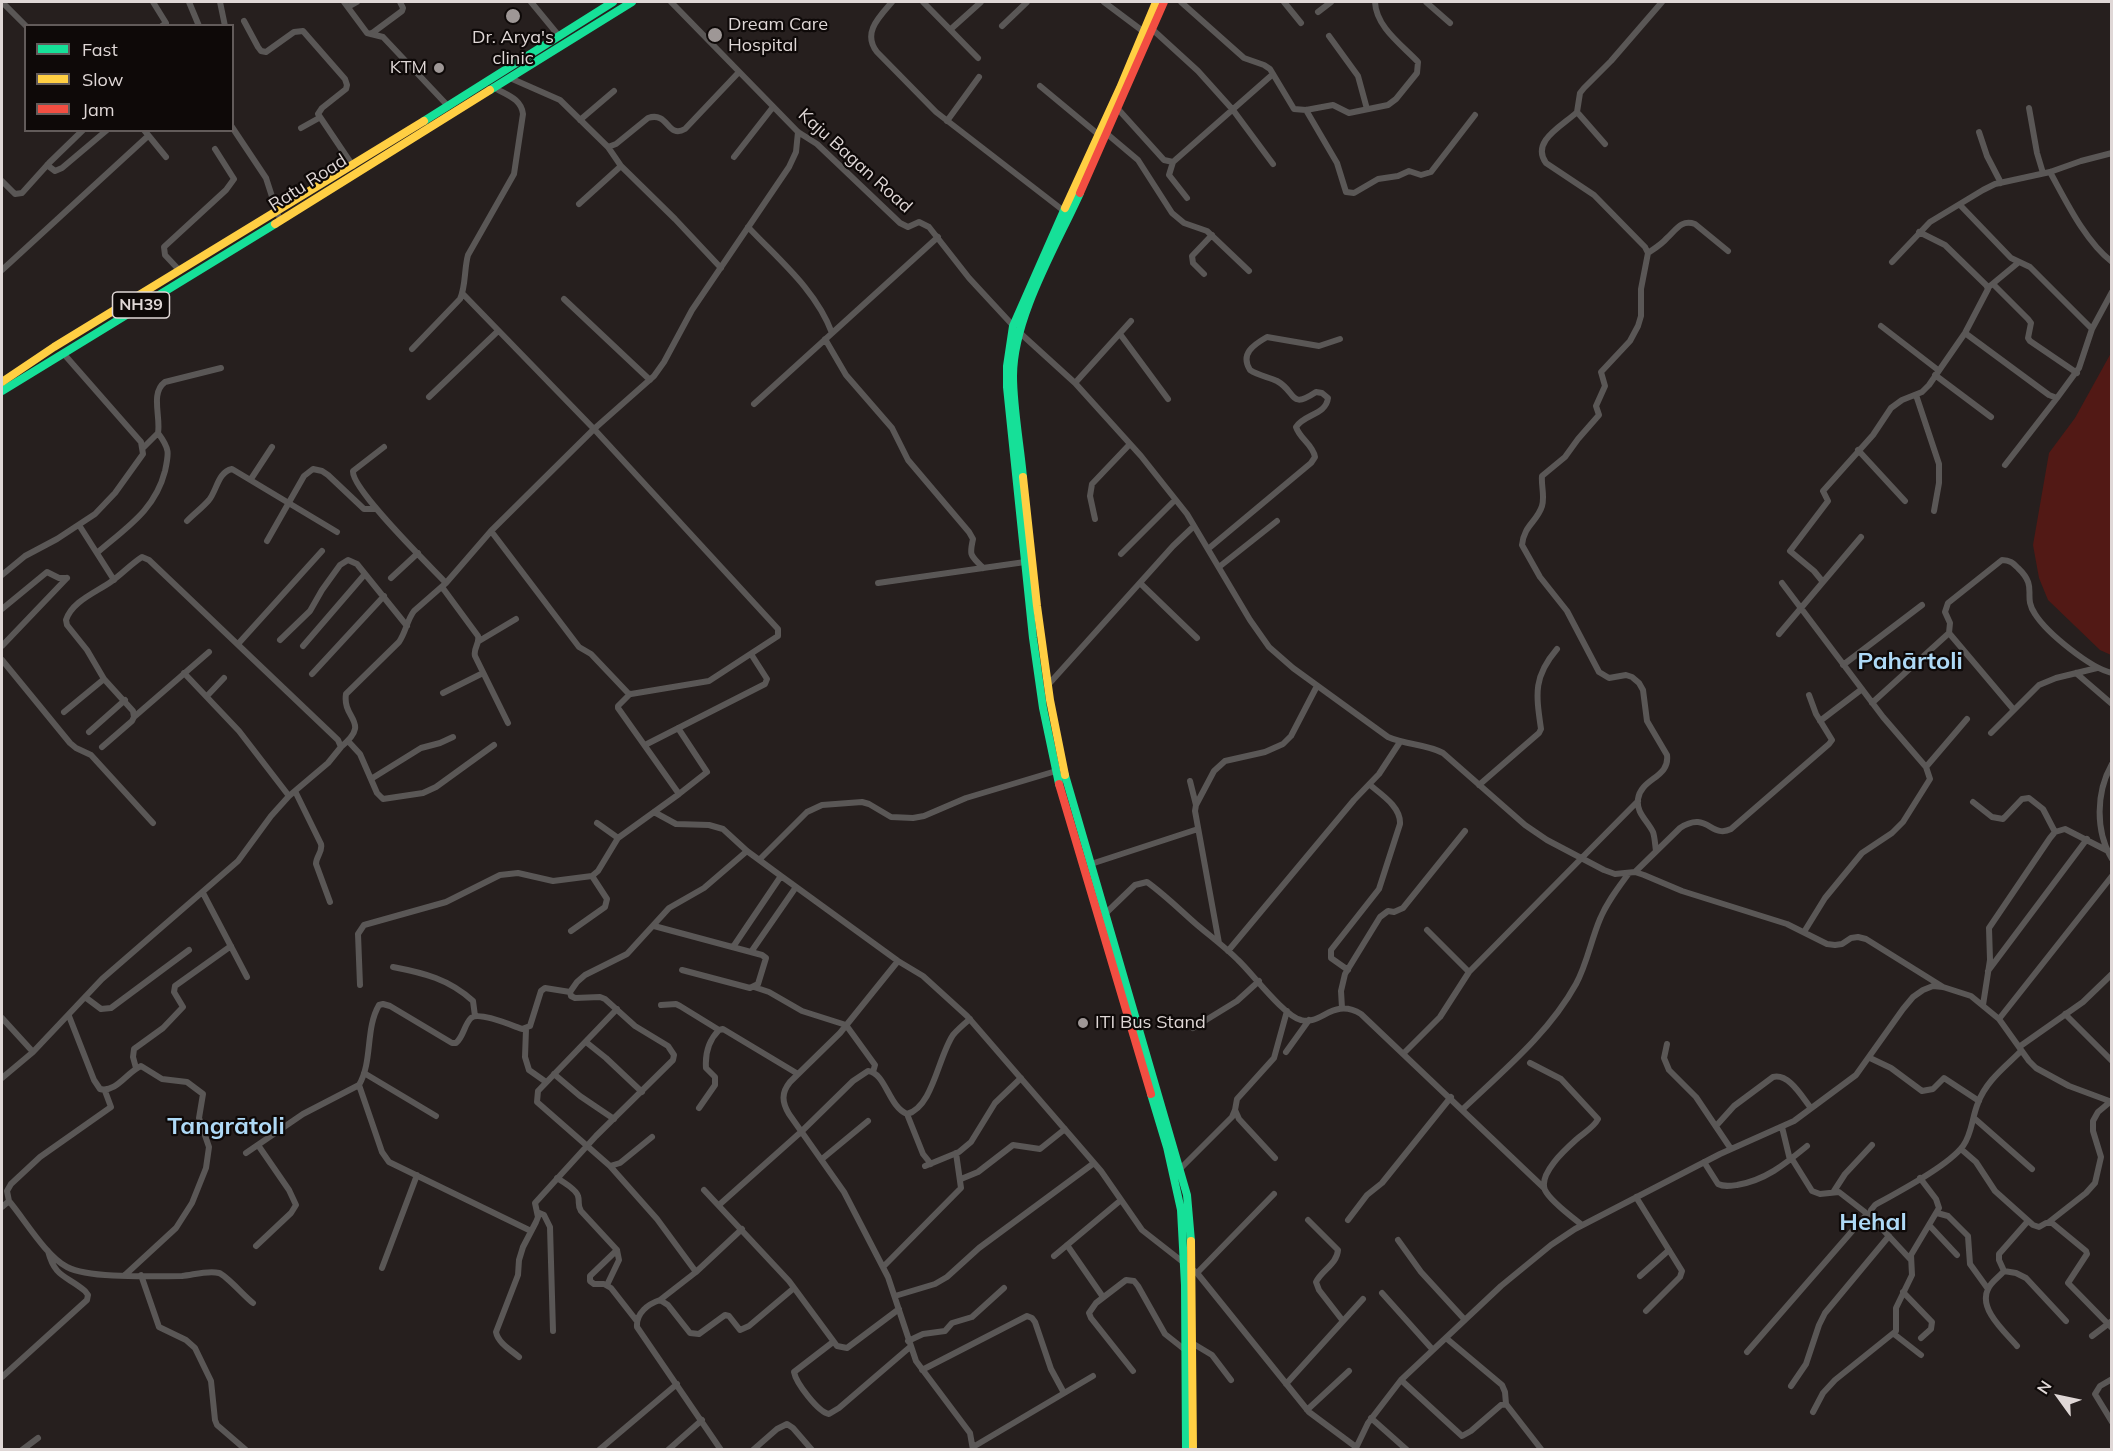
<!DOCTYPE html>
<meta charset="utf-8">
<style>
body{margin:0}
#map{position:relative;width:2113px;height:1451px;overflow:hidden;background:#261f1e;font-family:Mulish,sans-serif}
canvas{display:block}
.frame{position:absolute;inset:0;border:3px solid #dfd7d6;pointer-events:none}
.legend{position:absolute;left:24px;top:24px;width:210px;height:108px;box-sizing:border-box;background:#0e0908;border:2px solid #625b5a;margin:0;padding:8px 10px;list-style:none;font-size:18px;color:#dfd7d6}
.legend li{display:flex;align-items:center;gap:12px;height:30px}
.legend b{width:30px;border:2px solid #625b5a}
.north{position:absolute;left:2029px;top:1367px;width:60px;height:60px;-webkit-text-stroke:4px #0e0908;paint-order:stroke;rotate:303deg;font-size:16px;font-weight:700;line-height:24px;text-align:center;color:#dfd7d6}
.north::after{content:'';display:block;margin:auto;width:21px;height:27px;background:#dfd7d6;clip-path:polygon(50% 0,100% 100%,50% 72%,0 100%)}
</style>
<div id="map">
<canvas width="2113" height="1451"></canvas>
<div class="frame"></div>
<ul class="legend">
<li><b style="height:8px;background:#16e098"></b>Fast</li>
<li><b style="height:8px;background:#ffcf43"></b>Slow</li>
<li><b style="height:8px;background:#f24e42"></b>Jam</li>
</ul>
<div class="north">N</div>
</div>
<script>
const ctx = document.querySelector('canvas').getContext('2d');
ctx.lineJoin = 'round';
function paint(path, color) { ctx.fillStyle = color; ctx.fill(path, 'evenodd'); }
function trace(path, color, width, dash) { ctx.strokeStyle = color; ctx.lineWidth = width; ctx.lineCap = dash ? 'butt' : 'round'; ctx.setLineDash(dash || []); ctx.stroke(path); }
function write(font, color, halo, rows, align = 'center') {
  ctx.font = font + ' Mulish,sans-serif'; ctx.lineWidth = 4.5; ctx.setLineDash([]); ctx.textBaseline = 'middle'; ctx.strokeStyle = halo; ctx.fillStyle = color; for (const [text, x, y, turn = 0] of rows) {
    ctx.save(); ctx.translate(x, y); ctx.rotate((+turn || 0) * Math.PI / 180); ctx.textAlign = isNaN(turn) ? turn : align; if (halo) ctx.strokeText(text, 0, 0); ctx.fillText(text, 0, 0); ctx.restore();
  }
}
const green = new Path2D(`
 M2111,353L2112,655H2111L2100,650L2048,600L2039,578L2033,545L2049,453L2075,418Z`);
const street = new Path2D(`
 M2,2L26,26
 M153,2L166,23L162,26
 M189,2L199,26
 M220,2L225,26
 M344,2L367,33L383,37L448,106
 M531,2L559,36
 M671,2L798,132L817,144L900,223L908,227L919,222L929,227L969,278L1019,332L1075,383L1141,456L1187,514L1250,620L1269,647L1293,668L1388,737C1406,745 1426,744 1443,753L1525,825L1547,840L1604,870L1615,874L1635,872L1644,875L1682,891L1787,924L1827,944L1835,945L1842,944L1851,938L1858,937L1866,939L1943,987
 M892,2C879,17 862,33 877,52L936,112L1064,211
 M923,2L978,58
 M1104,2L1144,32
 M1181,2L1244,58L1264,65L1270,69L1294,109L1306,110L1333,105L1349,113L1388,105L1396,99L1417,73L1418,62C1402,45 1376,27 1375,2
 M1284,2L1301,23
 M1426,2L1450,23
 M348,7L357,2
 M1318,12L1331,2
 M244,21L258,47L261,51L266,52L294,32L303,31L345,79L347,85L346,89L322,108L318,114L353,166
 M1002,26L1027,2
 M951,29L981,2
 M1152,29L1198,71L1233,110L1273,164
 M371,34L402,11L403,8L400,2
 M1329,36L1358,76L1367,109
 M510,78L560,100L608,147L616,144L648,118C669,111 667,139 685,129L739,72
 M1040,86L1099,135
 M2029,108L2037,153L2043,173
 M1118,109L1164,160L1173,162L1273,74
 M1306,110L1337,163L1346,192L1354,193L1378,179L1398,176L1409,171L1421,175L1431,172L1475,115
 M1577,112L1605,144
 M580,120L614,91
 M947,121L979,77
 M232,127L266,178L278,215
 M301,128L319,118
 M144,130L166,157
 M1979,132L1987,156L2001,183
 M1106,133L1138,160L1172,213L1184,223L1207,231L1249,271
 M608,147L621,166
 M734,157L773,107
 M1173,162L1169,175L1187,198
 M47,165L55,171L62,168L107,130
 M2050,172C2066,201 2085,241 2112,262
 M2,181L15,194L22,193L49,163L83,130
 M579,204L621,166L675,219L721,268
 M1960,205L2011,258L2030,267L2092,329
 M748,227C779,260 816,290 832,333
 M1648,253C1654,249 1662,244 1667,238C1676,230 1681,219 1695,224L1728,251
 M1892,262L1930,222L1983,190L1995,184L2050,172L2081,161L2112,153
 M2,270L148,136
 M180,271L165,255L164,247L226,190L234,179L215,149
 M1204,274L1193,263L1192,256L1212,235
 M1993,284L2028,319L2031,323L2028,338L2030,341L2077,373
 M1990,286L2019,262
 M463,294L594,429L778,629V636L709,681L631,694L628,693L591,654L579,647L491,531
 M564,299L650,380
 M1881,326L1938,370
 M1965,333L2049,395L2057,398L2079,368L2092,329L2112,292
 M1120,334L1168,399
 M825,339L846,375L892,428L908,460L969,532L973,539C969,557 971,555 983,568
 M412,349L460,299C466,286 464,269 468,255L514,174L523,114C521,98 506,95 493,87
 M1935,375L1991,417
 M1075,383L1131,321
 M1916,395L1939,464V483L1934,511
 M429,397L498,331
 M754,404L938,237
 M384,447L353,471C351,489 430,566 446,583
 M143,448L158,433C161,417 150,393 165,382L221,368
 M1858,450L1905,501
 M2005,465L2057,398
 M251,479L272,447
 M1095,519L1090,496L1092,484L1130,444
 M187,521C194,514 203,507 209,500C217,490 218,472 232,469L337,532
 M79,525L114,580
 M267,541L304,476L313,469L322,471L328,475L364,509H376
 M1208,549L1311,463L1315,457C1313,445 1300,439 1296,427C1304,414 1326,415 1328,398L1322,393L1316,392C1289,410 1297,392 1277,381C1269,377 1259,376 1250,370C1240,354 1253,345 1267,337L1319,346L1340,339
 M98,552C127,527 155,510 165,471C169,453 170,449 158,433
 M1121,554L1175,500
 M1219,567L1277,521
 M2,575L25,556L57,539L95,514L115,493L143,454L141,442L63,353
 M391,578L418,553
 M1823,582L1814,571L1790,551L1828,501L1823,491L1873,435L1891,408L1902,400L1922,392L1929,385L1965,333L1988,289L1986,285L1945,245L1919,232
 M878,583L1025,562
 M1140,583L1197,638
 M1782,583L1883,717L1926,767L1930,779L1903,822L1892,833L1862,853L1825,898L1804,932
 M442,587L478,636C480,644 473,648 475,656L508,723
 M2,609L47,572L59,578H67
 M1949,633L2014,710
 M1779,634L1861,537
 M280,640L310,611L322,590L340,565L348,560L357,564L407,626
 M479,641L516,619
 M238,644L322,551
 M2,646L67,578
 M303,646L365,574
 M2,660L70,743L76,748L91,755L153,823
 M1843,665L1922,605
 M184,673L239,731L289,796
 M2076,673L2112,704
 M312,674L384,596
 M1048,685L1173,546L1194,526
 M443,693L483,673
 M630,694L618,706V708L679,794
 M207,696L224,678
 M1872,703L1949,633L1950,623L1945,612L1948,603L2002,560C2010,560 2013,563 2018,568C2039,588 2022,595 2035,614C2047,633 2090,668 2112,673
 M64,712L104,679
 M134,717L209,652
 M1820,721L1862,689
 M89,732L125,700
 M1991,733L2039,685L2056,678L2097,668
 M348,741L360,754L377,793L383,799L423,793L436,787L494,745
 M645,745L765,684L767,679L751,654
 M341,747C372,721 342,720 346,694L399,642C406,632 407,620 414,611L446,583L491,531L594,429L654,376L664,362L692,310L789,167L796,152L798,132
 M2112,764C2096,792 2095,831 2112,859
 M1926,767L1967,719
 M371,779L421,748L440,743L453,737
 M1190,781L1196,805
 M1479,785L1539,733L1541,729C1536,694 1533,677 1557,649
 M295,791L321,844C323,852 316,856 316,864L330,902
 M1973,802L1992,817L2003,819L2022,799L2029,798L2043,809L2055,832
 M654,812L676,824L709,825L723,829L747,851L781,876L898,961L923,976L967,1016L1101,1171L1142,1230L1197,1273L1274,1194
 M597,823L618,838
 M1656,851C1655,845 1655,838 1653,832C1647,820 1636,813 1638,799C1641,778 1670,778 1667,755L1647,721L1643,690L1639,683L1632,677L1626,675L1609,678L1599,672L1567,611L1540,577L1522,545C1524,525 1537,522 1542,506C1545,496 1541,486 1542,476L1565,457L1578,439L1599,415L1596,406L1605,386L1601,372L1630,341L1638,326L1641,316V289L1648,253L1645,247L1594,195L1546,163C1530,141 1564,125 1577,112L1580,93L1584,88L1611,61L1662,2
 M759,860L807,812L822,805L862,802L869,804L891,817L913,818L924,816L966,798L1056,771
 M1091,864L1198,829
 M1635,872L1680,828C1707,810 1711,839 1731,829L1829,744L1832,740L1816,714L1809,695
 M203,893L247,977
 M1105,914L1135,885L1147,882C1165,895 1180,910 1196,924C1210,936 1225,947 1238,960C1252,973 1284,1016 1301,1020C1321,1026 1333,997 1361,1014L1544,1188
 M654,926L762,955L766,958L758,984L750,988L682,970
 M1427,930L1469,972
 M571,931L605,907L607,899L592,876
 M1219,943L1195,811L1196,805L1214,771L1225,761L1265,752L1283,744L1291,736L1317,686
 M733,947L781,876
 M1228,951L1354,800L1379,774L1400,742
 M751,952L796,887
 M898,961L840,1033L790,1082C781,1093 782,1102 789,1114L844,1192L888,1277L916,1361L970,1433L973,1450
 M393,967C424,973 449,979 473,1001L475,1016
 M1348,970L1331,958V950L1379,889L1400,824C1401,807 1382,795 1370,785
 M1988,971L2087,839
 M360,985L358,934L364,925L446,902L500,875L518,873L553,881L592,876L598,871L618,838L679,794L707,772L678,728
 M754,987L769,992L802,1011L846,1025L875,1065L873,1072
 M85,997L101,1009L111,1008L189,950
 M661,1005L676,1004L680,1006L719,1030
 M1983,1005L1990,960L1989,928L2050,838L2055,832L2065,829L2106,850
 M1342,1008L1341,991L1345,974L1380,917L1388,911L1394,912L1403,908L1465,831
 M617,1009L538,1091L537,1102L610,1166L620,1163L652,1137
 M2065,1014L2112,1061
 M69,1016L94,1080L100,1089C116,1093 127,1072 141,1066L162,1079L187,1082L203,1094L199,1118L209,1147L206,1168L192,1203L176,1228L125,1275
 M2,1018L33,1052
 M1999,1019L2112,876
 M1193,1028L1237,1001L1259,981
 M526,1029L525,1057L529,1070L546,1082
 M586,1042L606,1058L642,1092
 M1667,1044L1664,1058L1669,1070L1696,1097L1731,1149
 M2019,1047L2083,1002L2112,974
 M1286,1052L1309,1020
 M1404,1053L1440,1017L1469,972L1638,801
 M1870,1058L1891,1068L1922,1091L1933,1089L1944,1078L1979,1101
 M1530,1063L1561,1079L1598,1119C1594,1127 1585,1132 1578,1138C1567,1148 1538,1173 1545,1190C1550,1201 1572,1217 1582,1225
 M136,1068L133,1057L134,1049L163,1028L183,1007L174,992L175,986L231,946
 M364,1073L436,1116
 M554,1074L580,1096L614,1119
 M2,1078L33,1052L102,979L238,861L271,816L289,796L328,763L341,747L338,740L149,560L142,557C131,564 122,574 112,581C97,592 72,601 66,620L67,625L87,650L104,679L133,711L134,717L132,721L102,747
 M359,1085L382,1152L389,1162L531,1231
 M699,1108L715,1085V1077L706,1068C705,1054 709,1040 719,1030L723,1029L798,1074
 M1463,1109C1503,1071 1549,1033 1576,984C1587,964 1591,940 1600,919C1607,902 1618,888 1629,873
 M907,1114L923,1154L931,1164
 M1974,1118L2032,1169
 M1716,1126L1734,1106L1773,1077C1789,1073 1802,1097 1811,1108
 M1782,1127L1790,1160
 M1961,1149L1976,1162L1995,1191L2033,1225L2039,1227L2046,1223H2052L2086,1251L2087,1254L2085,1257L2068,1283L2112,1328
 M246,1153L303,1114L359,1085C373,1061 365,1029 379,1005L383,1004L390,1006L452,1043H456C464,1036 464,1025 471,1018C479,1011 513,1026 522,1029L530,1026L541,991L545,988L570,992
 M1275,1158L1239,1119L1235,1110L1237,1099L1274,1058L1287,1011
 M822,1159L868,1121
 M1792,1159L1812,1191L1820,1194L1839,1192L1870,1216
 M1704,1162L1718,1184C1724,1187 1730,1186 1737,1185C1766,1180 1785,1164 1807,1146
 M610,1166L657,1219L696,1272
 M925,1166L959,1152L971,1142L995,1103L1021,1078
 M1180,1169L1232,1117L1235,1110
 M557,1178C563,1182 576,1189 578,1196C580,1202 577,1205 581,1211L617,1250L590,1276V1281L594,1284H604L611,1288L636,1320
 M961,1179L978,1172L1013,1145L1040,1149L1065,1129
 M704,1190L789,1281L837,1346L847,1348L899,1309
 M1834,1191L1845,1174L1872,1145
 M1636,1197L1682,1271L1680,1277L1646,1311
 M9,1201C25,1220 46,1256 67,1267C90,1279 155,1276 182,1276C193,1275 208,1270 219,1273C226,1275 244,1296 253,1303
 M719,1205L802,1131L853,1081L868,1071C886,1073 888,1106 907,1114C933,1107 938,1057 953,1035C958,1029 964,1024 970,1019
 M2,1207L9,1201L7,1191L11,1184L40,1157L111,1107L105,1091
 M537,1212L544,1215L550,1227L553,1331
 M1937,1213L1948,1216L1968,1236L1970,1264L1988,1289
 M1308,1220L1338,1250C1337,1264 1322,1270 1316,1282L1319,1290L1343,1321
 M1348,1220L1367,1195L1382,1183L1451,1097
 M2049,1222L2086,1193L2095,1183L2101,1157L2093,1131V1121L2098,1112L2110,1102
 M1929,1225L1957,1255
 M1398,1240L1421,1272L1465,1320
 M1067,1245L1103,1297
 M256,1246L291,1213L296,1205L289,1190L258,1145
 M1054,1256L1121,1200
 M1911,1260L1872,1218L1871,1210L1875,1205C1898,1192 1948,1166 1963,1146C1972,1134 1972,1117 1978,1103C1986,1081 2005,1067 2021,1051
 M884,1266L961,1188L956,1153
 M382,1268L417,1175
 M2004,1271L2016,1273L2026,1278L2066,1321
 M1197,1273L1309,1412L1356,1447
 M141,1275L159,1327L186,1340L195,1348L211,1381L215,1420L217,1425L246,1450
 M1640,1276L1669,1250
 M607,1285L619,1260L617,1250
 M1903,1292L1932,1322L1931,1329L1921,1338
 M1382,1293L1433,1350
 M895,1296L935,1284L947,1277L979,1248L1094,1163
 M660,1300L696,1272L742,1229
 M1894,1334L1921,1355
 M2092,1336L2112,1321
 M1446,1338L1502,1385L1505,1392L1506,1404
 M908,1341L923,1334L945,1331L952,1323L972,1317L1004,1288
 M833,1342L794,1372C796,1383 818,1412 829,1414L839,1408L910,1347
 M1192,1343L1212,1355L1231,1380
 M2017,1346C2005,1332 1978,1309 1988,1289C1991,1282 1999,1277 2004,1271L1999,1260V1254L2028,1221
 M1747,1352L1867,1214
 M519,1357C511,1350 498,1343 496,1332L518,1275L519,1260L523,1247L536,1222L538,1217L535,1203L596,1136L673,1060L674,1055L668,1046L635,1026L605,999L600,997L575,998L571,996L570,992L577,982L585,975L627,954L669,908L704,888L747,851
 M922,1370L1027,1316L1032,1318L1035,1322L1051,1369L1064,1393
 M1133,1371L1091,1318L1089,1313L1096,1303L1126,1280L1134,1281L1138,1286L1165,1334L1184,1349
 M2,1377L87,1300L88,1295L85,1291C66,1275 55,1278 48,1251
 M2112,1379L2100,1386L2095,1394L2112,1422
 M1401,1380L1462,1436L1471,1431L1501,1405L1506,1404L1541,1449
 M1286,1384L1363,1299
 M1791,1386L1806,1364L1819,1325L1825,1313L1889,1236
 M1307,1410L1349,1371
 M1813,1412L1823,1393L1835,1380L1896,1331V1308L1912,1275L1911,1255L1939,1208L1936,1199L1920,1178
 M1371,1418L1407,1450
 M973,1447L1093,1376
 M22,1450L38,1438
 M599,1450L677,1384
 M668,1450L702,1420
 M721,1450L637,1327C636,1313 648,1304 660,1300L668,1305L690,1333L699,1334L725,1315L729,1316L740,1330L749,1326L794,1288
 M753,1450L777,1429L787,1424L793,1428L812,1450
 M1355,1450L1368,1423L1401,1380L1501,1286L1551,1245L1575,1229L1720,1154L1794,1121L1856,1075L1903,1009L1913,997L1923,990L1933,986L1943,987L1971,996L1999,1019L2029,1061L2036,1068L2069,1086L2112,1102`);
const fast = new Path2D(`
 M490,90L632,2
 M424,121L613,2
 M2,391L275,224
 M1023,477C1020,445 1013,407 1013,376C1013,318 1056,246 1080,193
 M1065,775L1187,1195L1191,1241
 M1059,784L1043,708L1033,638L1007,387V366L1013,326L1065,208
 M1151,1094L1167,1147L1181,1210L1185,1285L1186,1450`);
const slow = new Path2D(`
 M1065,208L1120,88L1156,2
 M275,224L490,90
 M2,382L54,347L424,121
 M1023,477L1037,606L1050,700L1065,775
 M1191,1241L1193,1450`);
const jam = new Path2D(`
 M1080,193L1164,2
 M1059,784L1151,1094`);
const markers = [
 [513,16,8,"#9e9796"],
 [715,35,8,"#9e9796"],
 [439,68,6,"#9e9796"],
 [1083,1023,6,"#9e9796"]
];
const shields = [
 [141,305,57]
];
const shieldNames = [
 ["NH39",141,305]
];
const poiNames = [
 ["Dream Care",728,25],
 ["Hospital",728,46],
 ["Dr. Arya's",513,38,"center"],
 ["clinic",513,59,"center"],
 ["KTM",427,68,"right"],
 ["ITI Bus Stand",1095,1023]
];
const streetNames = [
 ["Kaju Bagan Road",855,161,42],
 ["Ratu Road",308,183,-33]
];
const districtNames = [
 ["Pahārtoli",1910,662],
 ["Tangrātoli",226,1127],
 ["Hehal",1873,1223]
];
paint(green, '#521915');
trace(street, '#5a5756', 6);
trace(fast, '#16e098', 8);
trace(slow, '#ffcf43', 8);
trace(jam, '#f24e42', 8);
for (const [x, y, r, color] of markers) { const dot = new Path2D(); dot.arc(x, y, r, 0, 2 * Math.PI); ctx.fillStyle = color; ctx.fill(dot); trace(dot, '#0e0908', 2); }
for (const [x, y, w] of shields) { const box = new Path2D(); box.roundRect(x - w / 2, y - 13, w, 26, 4.5); ctx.fillStyle = '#0e0908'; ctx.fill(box); trace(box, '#dfd7d6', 1.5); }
write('bold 16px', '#dfd7d6', null, shieldNames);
write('18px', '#dfd7d6', '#0e0908', poiNames, 'left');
write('18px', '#dfd7d6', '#0e0908', streetNames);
write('bold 24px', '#aed9f6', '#0e0908', districtNames);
</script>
